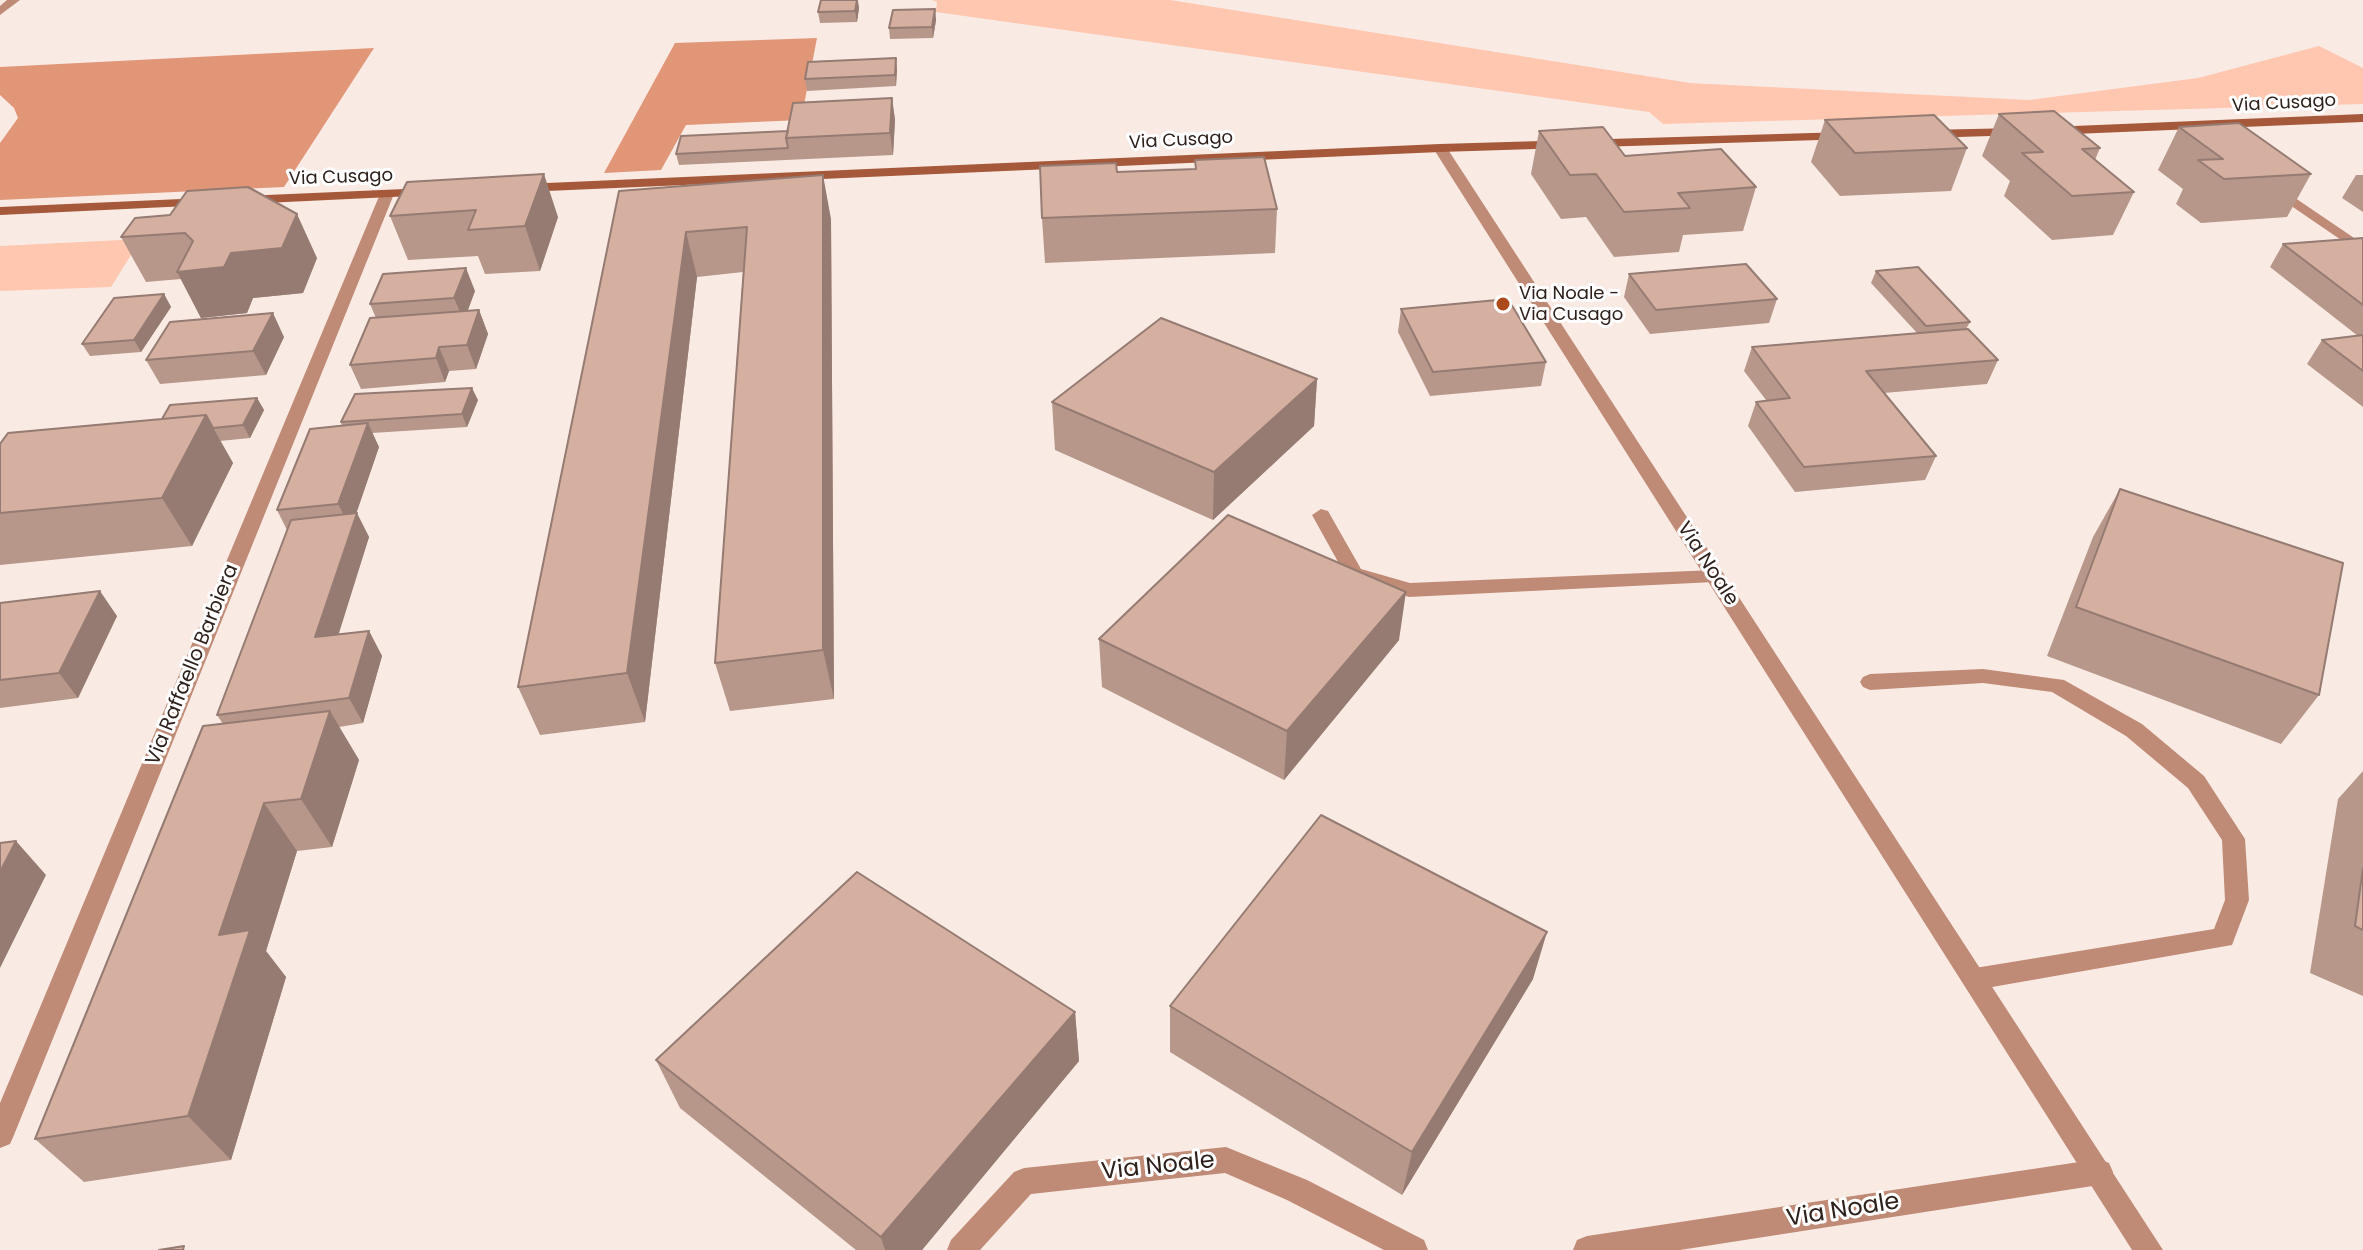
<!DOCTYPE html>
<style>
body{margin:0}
canvas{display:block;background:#f9eae4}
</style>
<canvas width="2363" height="1250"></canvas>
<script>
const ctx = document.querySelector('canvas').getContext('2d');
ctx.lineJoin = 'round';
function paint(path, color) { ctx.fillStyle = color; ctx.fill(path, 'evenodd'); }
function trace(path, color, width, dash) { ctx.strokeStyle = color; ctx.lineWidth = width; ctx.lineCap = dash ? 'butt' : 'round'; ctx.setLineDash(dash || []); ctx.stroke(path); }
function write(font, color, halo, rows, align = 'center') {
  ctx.font = font + ' Poppins,sans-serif'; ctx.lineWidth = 6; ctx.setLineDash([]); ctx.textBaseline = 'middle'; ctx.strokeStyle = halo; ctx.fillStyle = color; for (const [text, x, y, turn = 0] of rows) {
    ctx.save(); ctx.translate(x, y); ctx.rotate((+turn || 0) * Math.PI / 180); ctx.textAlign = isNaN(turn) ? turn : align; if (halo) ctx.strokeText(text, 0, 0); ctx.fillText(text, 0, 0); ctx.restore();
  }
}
const green = new Path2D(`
 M932,0H1170L1690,83L2029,100L2198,78L2319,46L2363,68V104L1663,124L1649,112L936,12L937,2Z
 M141,239L111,287L0,291V246Z`);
const forest = new Path2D(`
 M817,38L801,120L686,125L661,170L604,173L675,43Z
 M374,48L284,187L0,200V143L18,118L14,108L0,95V67Z`);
const lane = new Path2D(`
 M1321,509L1328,511L1361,569L1410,583L1714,570L1724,576L1714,582L1409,597L1347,578L1312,515Z
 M1983,669L2064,680L2142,724L2204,776L2245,839L2249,900L2232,945L1975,990L1966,987L1963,979L1966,971L1975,968L2214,929L2225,900L2222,840L2188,788L2126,736L2052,692L1983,683L1870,690L1863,687L1860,682L1863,677L1870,674Z
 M1226,1147L1307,1180L1424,1240L1428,1250H1384L1287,1200L1225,1173L1031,1194L980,1250H947L951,1240L1014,1172L1024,1168Z
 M2099,1159L2109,1163L2113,1172L2109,1181L2099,1185L1680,1250H1573L1577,1240L1587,1236Z`);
const street = new Path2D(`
 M7,0H20L0,15V6Z
 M1435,145L1447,148L2163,1250H2132L1433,148Z
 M2273,183L2363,244V255L2268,190V184Z
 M387,190L394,194L14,1135L10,1144L0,1148V1103L380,194Z`);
const secondary = new Path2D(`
 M2363,114V122L2050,135L2043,131L2050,127Z
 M2018,128L2025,132L2023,135L1926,138L1919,134L1926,130Z
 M1846,132L1851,133V139L1440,152L524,192L517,188L524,184L1440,144Z
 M428,188L433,189V195L244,204L237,200L244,196Z
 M204,198L211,202L209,205L0,215V207Z`);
const wall = new Path2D(`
 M821,0H858L859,8L857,22L820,23L818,12Z
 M935,9L936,20L933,38L890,39L889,28Z
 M897,69L896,86L807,91L805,79Z
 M892,98L895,120L893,155L679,165L676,154L788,131Z
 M1999,114L2100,148L2095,160L2134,192L2113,235L2052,240L2004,196L2010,181L1982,156Z
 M1825,120L1967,148L1951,191L1840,196L1811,162Z
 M2179,127L2311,174L2287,217L2201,223L2176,204L2183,189L2158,170Z
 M1539,131L1625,156L1756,187L1743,231L1683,235L1679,252L1614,257L1586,217L1561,219L1531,174Z
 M1195,160L1277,209L1275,253L1045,263L1042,218L1117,172L1195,169Z
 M2356,175H2363V212L2342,198Z
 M407,182L558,217L540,271L485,274L478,256L408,260L390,216Z
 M619,191L831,219L834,699L730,711L715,663L743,272L697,277L645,722L540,735L518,687Z
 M170,215L317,258L303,293L253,298L247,313L201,318L181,279L146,282L121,237Z
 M2363,238V407L2307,364L2322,340L2358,336L2270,267L2283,244Z
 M1876,271L1970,322L1966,329L1998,360L1987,384L1884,393L1936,456L1925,480L1795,492L1748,426L1756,402L1766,400L1744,371L1752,347L1917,333L1871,283Z
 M1629,274L1777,299L1769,323L1650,334L1624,297Z
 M475,291L467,311L479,310L488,334L476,369L449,371L445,382L361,389L350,365L376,318L370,304Z
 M164,294L171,307L141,352L90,356L82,344Z
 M1401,309L1546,362L1541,386L1430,396L1398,332Z
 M284,337L266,375L160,384L146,360Z
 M1317,379L1314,426L1213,520L1055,450L1052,402Z
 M257,398L264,410L250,438L220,441L233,463L192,546L0,565V444L162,419Z
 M478,400L467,427L372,433L379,447L356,513L369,537L338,634L369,631L382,656L363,723L339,727L359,760L332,847L297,851L266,951L286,977L231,1160L84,1182L35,1139L223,724L217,715L287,530L277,510L342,426L341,422Z
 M2120,489L2319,695L2281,744L2047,656L2093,537Z
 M0,603L117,616L78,698L0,708Z
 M1099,639L1399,640L1284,780L1102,687Z
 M2363,771V996L2310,973L2338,799Z
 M1533,979L1402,1195L1170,1052V1006Z
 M1075,1012L1079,1061L922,1250H856L680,1108L656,1060Z`);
const shadedWall = new Path2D(`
 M857,0L859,8L857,22L855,11Z
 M935,9L936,20L933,38L932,27Z
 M896,58L897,69L896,86L895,75Z
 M892,98L895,120L893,155L890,133Z
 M544,174L558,217L540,271L525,226Z
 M823,175L831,219L834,699L823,650Z
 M297,214L317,258L303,293L253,298L247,313L201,318L177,272L231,253Z
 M686,232L697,277L645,722L627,673Z
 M466,268L475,291L464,321L454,298Z
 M164,294L171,307L141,352L134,340Z
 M479,310L488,334L476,369L467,345Z
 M273,313L284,337L266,375L253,351Z
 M439,347L449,371L445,382L436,358Z
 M1317,379L1314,426L1213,520L1214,472Z
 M472,388L478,400L467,427L462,414Z
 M257,398L264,410L250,438L243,425Z
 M206,415L233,463L192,546L162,498Z
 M368,423L379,447L351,529L338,504Z
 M357,513L369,537L330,662L315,637Z
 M100,591L117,616L78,698L59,673Z
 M1406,592L1399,640L1284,780L1287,731Z
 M369,631L382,656L363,723L349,698Z
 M330,711L359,760L332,847L301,799Z
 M264,803L297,851L266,951L286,977L231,1160L188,1116L219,935Z
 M16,841L46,875L0,968V872Z
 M1547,932L1533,979L1402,1195L1412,1152Z
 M1075,1012L1079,1061L922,1250H885L881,1237Z`);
const building = new Path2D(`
 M821,0H857L855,11L818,12Z
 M935,9L932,27L889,28L893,10Z
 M896,58L895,75L805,79L808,62Z
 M892,98L890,133L786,138L793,103Z
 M2054,111L2100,148L2082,149L2134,192L2072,196L2022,153L2043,152L1999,114Z
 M1934,115L1967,148L1855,153L1825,120Z
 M2239,123L2311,174L2224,179L2198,160L2223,159L2179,127Z
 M1603,127L1625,156L1721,149L1756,187L1678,193L1690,208L1624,212L1596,174L1570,175L1539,131Z
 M788,131L786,138L788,148L676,154L681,136Z
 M1264,157L1277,209L1042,218L1040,166L1116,163L1117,172L1196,169L1195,160Z
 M544,174L525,226L468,230L476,210L390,216L407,182Z
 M823,175V650L715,663L747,227L686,232L627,673L518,687L619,191Z
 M248,187L297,214L282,248L231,253L224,267L177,272L193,241L185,233L121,237L135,218L170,215L187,191Z
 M2363,238V305L2283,244Z
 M1746,264L1777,299L1656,310L1629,274Z
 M1918,267L1970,322L1926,326L1876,271Z
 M466,268L454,298L370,304L383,274Z
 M164,294L134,340L82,344L114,298Z
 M1508,299L1546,362L1433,372L1401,309Z
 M479,310L467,345L439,347L436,358L350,365L370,318Z
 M273,313L253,351L146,360L170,322Z
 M1161,318L1317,379L1214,472L1052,402Z
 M1968,329L1998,360L1866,371L1936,456L1804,467L1756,402L1790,398L1752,347Z
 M2363,335V371L2322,340Z
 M472,388L462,414L341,422L355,394Z
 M257,398L243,425L213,428L206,415L162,419L170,405Z
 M206,415L162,498L0,513V444L8,433Z
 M368,423L338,504L277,510L310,429Z
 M2120,489L2343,563L2319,695L2076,607Z
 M357,513L315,637L369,631L349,698L217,715L291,520Z
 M1228,515L1406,592L1287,731L1099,639Z
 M100,591L59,673L0,680V603Z
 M330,711L301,799L264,803L219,935L250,930L188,1116L35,1139L203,726Z
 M1321,815L1547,932L1412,1152L1170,1006Z
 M16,841L0,872V843Z
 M2363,868V930L2355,926Z
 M857,872L1075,1012L881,1237L656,1060Z
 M184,1246L183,1250H159Z`);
const markers = [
 [1503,304,8,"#ad481a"]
];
const farStreetnames = [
 ["Via Cusago",2284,104,-3],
 ["Via Cusago",1181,141,-3],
 ["Via Cusago",341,178,-2]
];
const farPoinames = [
 ["Via Noale -",1519,294],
 ["Via Cusago",1519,315]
];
const streetNames = [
 ["Via Noale",1707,564,57],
 ["Via Raffaello Barbiera",193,665,-68]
];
const nearStreetnames = [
 ["Via Noale",1158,1167,-6],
 ["Via Noale",1843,1211,-9]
];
paint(green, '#ffc6b0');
paint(forest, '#e19678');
paint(lane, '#c08b76');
paint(street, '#c08b76');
paint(secondary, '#a5593a');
paint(wall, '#b7978a');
paint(shadedWall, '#957b71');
paint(building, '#d5b0a1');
trace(building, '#957b71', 2);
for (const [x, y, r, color] of markers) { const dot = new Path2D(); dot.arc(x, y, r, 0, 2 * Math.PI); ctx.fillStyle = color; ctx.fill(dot); trace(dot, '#fff', 3); }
write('18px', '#2e201a', '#fff', farStreetnames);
write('18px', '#2e201a', '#fff', farPoinames, 'left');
write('20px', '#2e201a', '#fff', streetNames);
write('24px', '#2e201a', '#fff', nearStreetnames);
</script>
